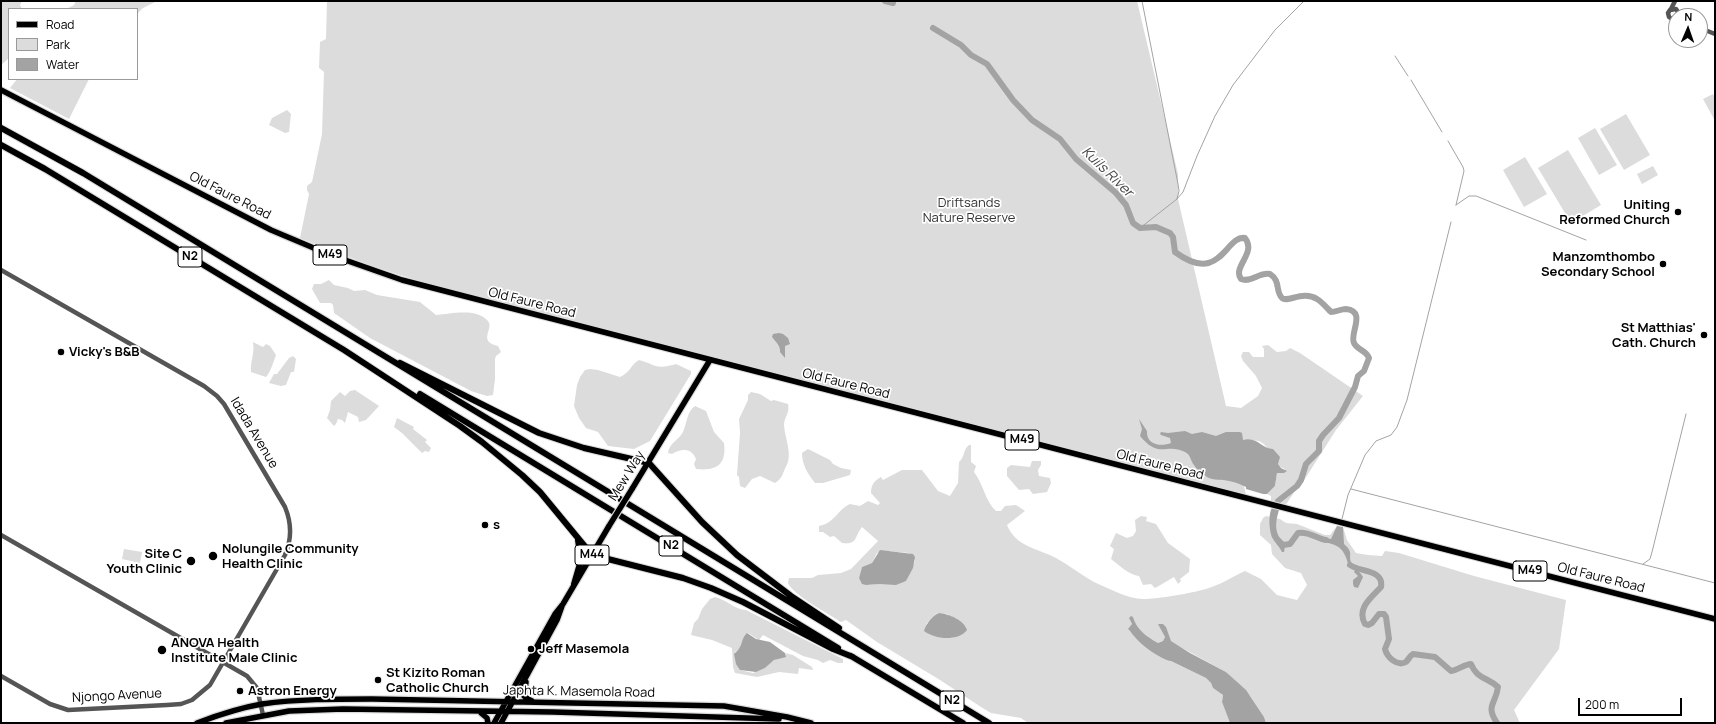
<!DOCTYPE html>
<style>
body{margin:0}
#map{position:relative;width:1716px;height:724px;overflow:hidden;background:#fff;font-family:Manrope,sans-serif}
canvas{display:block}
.frame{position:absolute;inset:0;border:2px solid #000;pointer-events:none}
.legend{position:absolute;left:8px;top:8px;width:130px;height:72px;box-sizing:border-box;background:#fff;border:1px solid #999;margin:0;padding:5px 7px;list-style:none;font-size:12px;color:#000}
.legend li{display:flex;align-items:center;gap:8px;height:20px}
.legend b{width:20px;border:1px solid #999}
.north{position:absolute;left:1668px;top:8px;width:40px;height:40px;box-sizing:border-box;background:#fff;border:1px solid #999;border-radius:50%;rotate:2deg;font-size:11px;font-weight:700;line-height:16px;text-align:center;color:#000}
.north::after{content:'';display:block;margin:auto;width:14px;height:18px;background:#000;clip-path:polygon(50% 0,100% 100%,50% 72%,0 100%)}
.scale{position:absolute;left:1578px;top:698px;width:104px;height:18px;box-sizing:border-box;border:2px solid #000;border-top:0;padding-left:5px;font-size:12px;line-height:14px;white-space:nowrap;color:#000;-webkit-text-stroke:3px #fff;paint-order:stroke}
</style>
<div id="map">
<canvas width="1716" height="724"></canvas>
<div class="frame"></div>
<ul class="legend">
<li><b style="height:5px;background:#000"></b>Road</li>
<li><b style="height:11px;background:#dcdcdc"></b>Park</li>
<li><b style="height:11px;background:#a3a3a3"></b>Water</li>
</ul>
<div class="north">N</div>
<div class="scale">200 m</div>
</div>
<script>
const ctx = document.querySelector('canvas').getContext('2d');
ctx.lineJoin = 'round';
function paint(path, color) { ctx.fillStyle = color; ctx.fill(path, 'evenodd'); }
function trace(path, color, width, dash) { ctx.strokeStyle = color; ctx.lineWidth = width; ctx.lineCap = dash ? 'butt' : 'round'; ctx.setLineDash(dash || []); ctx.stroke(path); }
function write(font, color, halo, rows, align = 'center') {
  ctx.font = font + ' Manrope,sans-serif'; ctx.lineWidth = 3.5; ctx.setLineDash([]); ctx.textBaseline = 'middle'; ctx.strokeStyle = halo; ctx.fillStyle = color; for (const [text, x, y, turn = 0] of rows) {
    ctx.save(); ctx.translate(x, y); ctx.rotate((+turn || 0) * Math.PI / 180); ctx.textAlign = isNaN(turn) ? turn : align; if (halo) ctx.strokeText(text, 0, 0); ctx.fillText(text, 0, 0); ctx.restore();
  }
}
const green = new Path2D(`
 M1,1H22L20,5L22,9H9V58L1,65Z
 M76,1H157L143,8L137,14V9H66L74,5Z
 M327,1H1137L1178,174V199L1226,406L1241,408L1258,396L1262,388L1256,376L1243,361L1241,356L1243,352H1249L1253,357H1264V349L1262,346L1268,345L1277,352L1286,351L1290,348L1300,353L1363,396L1336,430L1301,485L1295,491L1285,506L1271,502V496L1267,494L1275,486L1277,473H1284L1285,469C1273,465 1272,447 1259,441C1254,440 1247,440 1242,440V434L1232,432L1246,495L982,430L455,293L370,265L300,238L309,194L307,190V186L312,182L322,134L324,72L319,68L320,42L326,39Z
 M17,79H89L69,119L10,88Z
 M1713,94L1715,98V118L1714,119L1703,99Z
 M287,110L291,114L289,132L285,133L269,125L272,118Z
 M1626,114L1650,155L1624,170L1600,129Z
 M1595,128L1617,165L1599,175L1578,138Z
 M1568,150L1601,205L1571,223L1538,168Z
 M1525,157L1547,194L1524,207L1503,170Z
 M1653,166L1658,175L1642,184L1637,174Z
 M329,280L334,285L348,288L354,291L365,290L377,295L420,302L436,315C451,314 475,308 487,320C496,328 476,341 498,346L501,352L496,356L495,359V379L493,395L487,396L471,391L370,338L334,313L333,305L331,303H320L312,289L314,284H321Z
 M253,342L263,347L266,344L270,346L276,355C273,363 271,371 266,377L251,372C250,362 255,353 253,342Z
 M293,356L296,359L294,372H291L286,385L281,386L269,383L274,374H277L289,358Z
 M639,360C657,365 655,370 676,364L691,371V374L650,441L634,449L608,446L598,432L586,428L579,418L574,406L577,385L580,377L585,370L590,369L598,370L620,377C631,372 631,364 639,360Z
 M355,390L379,406L366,420L359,422L358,417L348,412L345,423L342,420L338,419L336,424L334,426L327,418L330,410L331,401L340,392L345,396L350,391Z
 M751,392L760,394L771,401L774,400L788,404C790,414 784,417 784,425C785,438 791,450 788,462C787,465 785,468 784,471C782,476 781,479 775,483L760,476L752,479L745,488L740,486L739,477L737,475L740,433L739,419L748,400V395Z
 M695,406L706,411L714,432L724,443C727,466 715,471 696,469L694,464L696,459C691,447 681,449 672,454L668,453C669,443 679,440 683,432C687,423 687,411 695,406Z
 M397,418L414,427L413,429L427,440L425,442L431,448L429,452L425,451L422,453L402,433L394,427Z
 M969,445H971V462L976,466L974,472C984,485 985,501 996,511H1001L1005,506L1016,505L1025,511L1007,525C1016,547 1037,548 1056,558C1069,565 1081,575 1094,582C1108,588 1128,599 1143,599C1158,599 1192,593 1206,589C1220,585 1232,577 1245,571L1261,579L1277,595L1297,600L1307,585L1301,573L1285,568L1272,554L1271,545L1260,535V524L1263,518L1266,516L1280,519L1286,523L1297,524L1325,535H1330L1337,526L1343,527L1347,540L1356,553L1368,555L1382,556L1385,551L1399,553L1474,576L1566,600L1559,649L1514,710L1520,723H1266L1264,717L1250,696L1226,672L1175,644L1171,641L1160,626L1165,637L1163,641L1158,643C1146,636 1137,630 1133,617L1130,620L1132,624L1130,628C1133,639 1159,659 1171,661L1206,678L1211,683L1213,688L1223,695L1222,702L1230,723H1028L1021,718L991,713L981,707L940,680L877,642L846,620L841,622C829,614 793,595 788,583L789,578H812L818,575L841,573L851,569L878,541L862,527C854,537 858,545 842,543L834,536L830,537L823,532H819V526C835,523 836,511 850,504L860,506L868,501L878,505L880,503L871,493C871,485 874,481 881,477L883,480L902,470H922L938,491L950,496L958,483L959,462C965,457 963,449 969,445ZM887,551L909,553L915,561L906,581L869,585L859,578L862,567L872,563L877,553ZM939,613L947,614L960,621L964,633L951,638L926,624L936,614Z
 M808,449L830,460L833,464L841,468L851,470L850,475L823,483H815C808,474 802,465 802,453Z
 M1032,461H1041V465L1038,470L1039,476L1050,478L1051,483L1047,492L1033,494L1029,489L1019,490L1007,476V468L1011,465L1030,467Z
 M1141,516L1147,517L1146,521L1156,524L1168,543L1190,559L1189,572L1180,579L1181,581L1178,584L1174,577L1157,587L1155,588L1151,584L1143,585L1139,576C1129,575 1119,565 1111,559L1114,549L1110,546L1116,533L1127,538L1133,536L1136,531L1135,520Z
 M124,549L142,552L140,563L122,559Z
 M715,597C726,599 735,610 746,610L843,659V663H838L830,660L823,663L818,660L803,656L763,635L759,640L748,633C743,640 742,649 735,652L740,670L753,673L765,668L774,660L786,655L785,653L793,655L812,667L813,670L799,668L798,674L779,672L757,677L735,673L733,667L732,648L712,640L691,635L694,623L698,619L702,609L710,599Z`);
const water = new Path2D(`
 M779,333L783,334L788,338L790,344L785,346V358L780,352C781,346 775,341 772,337L773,334Z
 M1139,419L1147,431C1146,445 1161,447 1171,443L1170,438L1161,435L1160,434L1161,432L1168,433L1185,431L1192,434L1202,432L1216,436L1226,432H1240L1242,433L1243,440C1257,436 1262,449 1273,449L1280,457L1278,464L1281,468L1287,471L1284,473H1277L1275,486L1267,494H1263L1246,489V487C1240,484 1235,482 1229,481C1222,479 1214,481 1207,477C1203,474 1196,469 1194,465C1190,460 1191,455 1185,452C1166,442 1160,460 1140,436L1142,429Z
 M1272,508L1279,510C1277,517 1275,524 1277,532C1279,540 1287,544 1284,552H1282C1279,546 1276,544 1273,539C1269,532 1268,514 1272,508Z
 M1337,526L1343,527L1344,544C1355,554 1347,555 1352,564C1355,569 1360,571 1363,577L1358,588L1354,587L1353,584V580L1358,576L1354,572L1355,570L1349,567C1344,547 1339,545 1320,541L1319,539V537L1331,539Z
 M880,550L913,554L915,557L913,568L906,581L896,585L880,584L866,585L862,584L859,578L862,567L872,563Z
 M939,613C949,614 964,620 967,630C958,642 934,639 924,631C926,624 932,616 939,613Z
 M1131,616L1133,617C1137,630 1146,636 1158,643L1163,641L1165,637L1158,624H1163L1166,627L1171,641L1190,653L1226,672L1246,690L1264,717L1266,723H1230L1222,702L1223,695L1213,688L1211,683L1206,678L1171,661C1161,660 1140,644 1134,636C1131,633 1131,631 1128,629L1132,624L1129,618Z
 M747,633L756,639L770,642L785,653L786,657L774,660L765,668L756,672L740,670L736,664L734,654C744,646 740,640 747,633Z`);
const stream = new Path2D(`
 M1142,1L1178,184L1179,191L1177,199
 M1395,56L1408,76
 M1411,80L1442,132
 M1448,141L1463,167L1464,171L1456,205
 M1456,205L1469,196H1476L1586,240
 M1140,228L1177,199L1183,192L1197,156L1215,116L1233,85L1275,30L1304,1
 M1351,489L1715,583
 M1342,519L1348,495L1365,455L1376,441L1391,435L1397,427L1407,400L1451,222
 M1643,564L1650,559L1652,552L1686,414`);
const river = new Path2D(`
 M885,1L893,3
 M933,28L961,45L971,55L987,64L1013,100L1032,120L1060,139L1076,159L1116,193L1126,205L1133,223L1140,228L1156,227L1170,233L1173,237L1175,252C1221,286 1225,235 1245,238C1257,253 1232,267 1241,279C1251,283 1259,272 1270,274C1281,281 1275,291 1282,298C1288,303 1303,290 1317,299C1322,302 1327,308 1331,312C1336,312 1341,309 1346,309C1367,311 1349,334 1354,343C1357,350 1366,350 1369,358L1364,371L1358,376L1355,387L1339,418L1323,435L1319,441V451L1306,464L1301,480L1297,486L1278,501L1275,510
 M1278,540L1283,545L1290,544L1298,533C1308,531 1316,538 1326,540
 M1350,565C1359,572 1384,569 1381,587C1372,597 1356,608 1365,624L1368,625L1372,623L1379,614H1384L1386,617L1389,639L1385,649C1387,657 1397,667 1406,662C1408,660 1410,656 1413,654L1435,657L1451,671C1458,670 1465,664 1471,664C1477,679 1487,677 1498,687C1496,704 1485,705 1497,723`);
const minor = new Path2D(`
 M1671,9L1675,1
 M1676,18L1672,19L1669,17L1668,13L1670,10L1676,9L1678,12V16
 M1700,28L1715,34
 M1,270L204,386L217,396L224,404L285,507C292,524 292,539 285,555L210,685L192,700L181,704L167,705L68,710L50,704L1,676
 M1,535L247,676L257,688L263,715`);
const major = new Path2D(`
 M1,90L271,230L328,254L402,280L1715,619
 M632,489L710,360
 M526,682L524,696L528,699L532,701
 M481,713L487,718L488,723
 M197,723C218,715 239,708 262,704C298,699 335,699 372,699L724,706L787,717L811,723
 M226,723L289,711L343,709L553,712L779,719
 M494,723L555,614L563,604L609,526
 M501,723L557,620L562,606`);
const highway = new Path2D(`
 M1,128L83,173L989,723
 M1,145L45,169L344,350L460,426L482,442L522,475L540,492L592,555L683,578L711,588L743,602L833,649L853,657
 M400,363L539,433L584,448L649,463L702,522L737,555L791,596L839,628
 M420,394L838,648
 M574,584L581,560L578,540
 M851,656L963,723`);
const majorBridge = new Path2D(`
 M609,526L632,489`);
const markers = [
 [1678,212,4,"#000"],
 [1663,264,4,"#000"],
 [1704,335,4,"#000"],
 [61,352,4,"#000"],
 [485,525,4,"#000"],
 [213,556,5,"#000"],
 [191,561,5,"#000"],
 [531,649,4,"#000"],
 [162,650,5,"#000"],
 [378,680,4,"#000"],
 [240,691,4,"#000"]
];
const shields = [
 [330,255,34],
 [190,257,24],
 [1022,440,34],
 [671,546,24],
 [592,555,34],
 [1530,571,34],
 [952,701,24]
];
const shieldNames = [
 ["M49",330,255],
 ["N2",190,257],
 ["M49",1022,440],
 ["N2",671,546],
 ["M44",592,555],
 ["M49",1530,571],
 ["N2",952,701]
];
const streetNames = [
 ["Old Faure Road",230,196,27],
 ["Old Faure Road",532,303,14],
 ["Old Faure Road",846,384,14],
 ["Idada Avenue",254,433,59],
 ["Old Faure Road",1160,465,14],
 ["Mew Way",627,476,-58],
 ["Old Faure Road",1601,578,14],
 ["Japhta K. Masemola Road",579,692,1],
 ["Njongo Avenue",117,696,-3]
];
const parkNames = [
 ["Driftsands",969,203],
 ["Nature Reserve",969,218]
];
const poiNames = [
 ["Uniting",1670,205,"right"],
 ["Reformed Church",1670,220,"right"],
 ["Manzomthombo",1655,257,"right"],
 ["Secondary School",1655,272,"right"],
 ["St Matthias'",1696,328,"right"],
 ["Cath. Church",1696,343,"right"],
 ["Vicky's B&B",69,352],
 ["s",493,525],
 ["Nolungile Community",222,549],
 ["Health Clinic",222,564],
 ["Site C",182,554,"right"],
 ["Youth Clinic",182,569,"right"],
 ["ANOVA Health",171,643],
 ["Institute Male Clinic",171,658],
 ["Jeff Masemola",539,649],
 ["St Kizito Roman",386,673],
 ["Catholic Church",386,688],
 ["Astron Energy",248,691]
];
const waterNames = [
 ["Kuils River",1107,172,44]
];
paint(green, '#dcdcdc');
paint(water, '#a3a3a3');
trace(stream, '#a3a3a3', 1);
trace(river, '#a3a3a3', 6);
trace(major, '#dbdbdb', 8);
trace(highway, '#dbdbdb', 8);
trace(minor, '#555', 4.5);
trace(major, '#000', 5.5);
trace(highway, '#000', 6);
trace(majorBridge, '#dbdbdb', 8, []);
trace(majorBridge, '#000', 5.5);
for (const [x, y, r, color] of markers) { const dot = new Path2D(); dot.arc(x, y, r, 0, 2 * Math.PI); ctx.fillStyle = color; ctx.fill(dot); trace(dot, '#fff', 1.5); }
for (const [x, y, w] of shields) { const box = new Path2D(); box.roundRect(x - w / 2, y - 10, w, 20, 3); ctx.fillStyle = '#fff'; ctx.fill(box); trace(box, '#000', 1); }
write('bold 12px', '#000', null, shieldNames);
write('13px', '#000', '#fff', streetNames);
write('13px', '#333', '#fff', parkNames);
write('bold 13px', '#000', '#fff', poiNames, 'left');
write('italic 14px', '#444', '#fff', waterNames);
</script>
